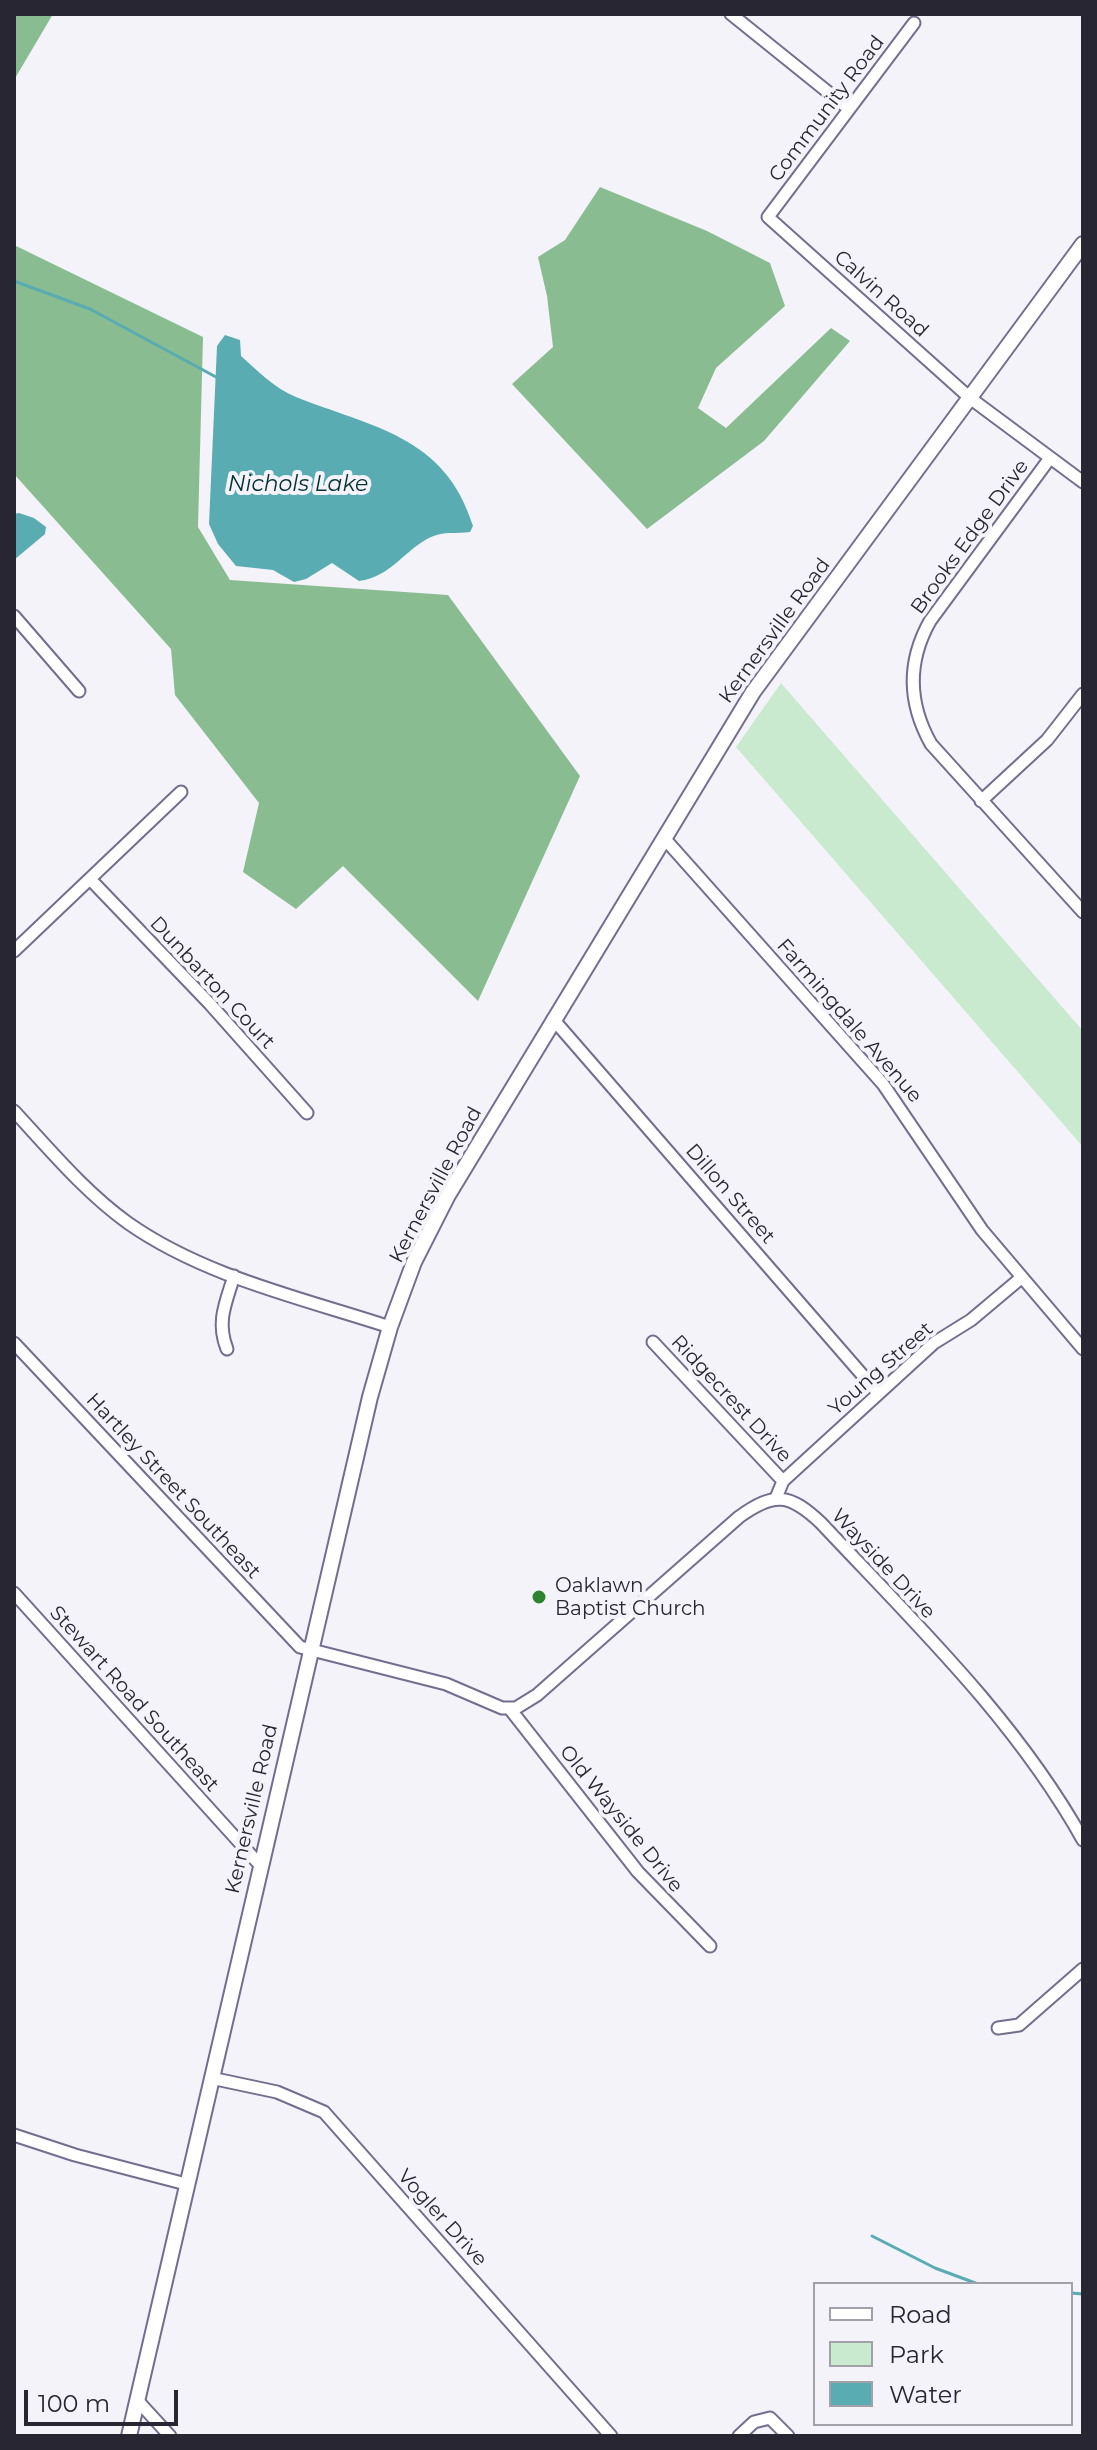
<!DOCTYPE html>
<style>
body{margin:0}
#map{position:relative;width:1097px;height:2450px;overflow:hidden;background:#f4f3fa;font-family:Montserrat,sans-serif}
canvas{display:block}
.frame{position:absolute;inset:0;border:16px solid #282633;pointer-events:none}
.legend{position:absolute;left:813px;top:2282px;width:260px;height:144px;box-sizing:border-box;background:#f4f3fa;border:2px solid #a2a1aa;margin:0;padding:10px 14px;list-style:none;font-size:24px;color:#282633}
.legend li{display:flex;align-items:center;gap:16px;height:40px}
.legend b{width:40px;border:2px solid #a2a1aa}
.scale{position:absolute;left:24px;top:2390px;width:154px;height:36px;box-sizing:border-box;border:4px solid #282633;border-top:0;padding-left:10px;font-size:24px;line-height:28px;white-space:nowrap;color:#282633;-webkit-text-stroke:6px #f4f3fa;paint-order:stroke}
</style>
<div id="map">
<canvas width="1097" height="2450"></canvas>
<div class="frame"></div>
<ul class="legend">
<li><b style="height:10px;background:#fff"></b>Road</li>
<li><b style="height:22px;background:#caeacf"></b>Park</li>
<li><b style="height:22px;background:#59acb2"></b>Water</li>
</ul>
<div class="scale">100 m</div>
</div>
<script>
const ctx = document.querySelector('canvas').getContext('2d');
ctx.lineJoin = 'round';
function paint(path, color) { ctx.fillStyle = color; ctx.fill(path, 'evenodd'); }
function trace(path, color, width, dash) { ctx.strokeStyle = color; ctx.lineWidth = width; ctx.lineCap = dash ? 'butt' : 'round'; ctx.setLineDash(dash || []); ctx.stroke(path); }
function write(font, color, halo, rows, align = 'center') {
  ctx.font = font + ' Montserrat,sans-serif'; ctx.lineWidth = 8; ctx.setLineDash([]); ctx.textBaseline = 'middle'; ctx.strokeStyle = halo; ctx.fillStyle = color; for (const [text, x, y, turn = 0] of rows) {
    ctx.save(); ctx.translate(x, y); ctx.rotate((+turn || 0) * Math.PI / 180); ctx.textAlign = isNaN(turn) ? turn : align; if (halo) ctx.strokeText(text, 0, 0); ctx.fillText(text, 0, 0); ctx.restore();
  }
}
const green = new Path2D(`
 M781,683L1083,1031V1147L736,747Z`);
const forest = new Path2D(`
 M14,14H53L14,80Z
 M600,187L707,231L770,263L785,306L716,368L698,408L726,428L831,328L850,341L764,441L647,529L512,384L553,347L547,296L538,257L565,240Z
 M14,245L203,337L198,527L230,580L448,595L580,776L478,1001L343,866L296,909L243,872L259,803L175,695L171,649L14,474Z`);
const water = new Path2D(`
 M225,335L240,340L241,356C258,371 274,388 296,397C371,427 445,435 473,526L470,532C456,534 444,531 431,537C404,550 391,577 359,581L332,563L306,579L294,582L273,570L236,566L218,544L209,524L217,346Z
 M19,513L34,518L46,527L45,534L14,560V514Z`);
const stream = new Path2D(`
 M14,281L90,309L216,377
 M872,2236L935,2268L978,2284
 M1071,2293L1083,2294`);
const minor = new Path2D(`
 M731,14L849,109
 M914,23L768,217L970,398L1083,482
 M1050,458L930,621C907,662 908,703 931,744L1083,912
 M14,616L79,691
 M981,801L1047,740L1083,694
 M664,838L883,1084L982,1230L1083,1349
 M90,879L210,1004L307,1113
 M14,951L181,792
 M553,1019L878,1393
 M14,1111C50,1150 85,1192 128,1223C205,1277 302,1298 390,1327
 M653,1342L783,1481
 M14,1343L300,1647L446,1684L502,1708H516L537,1695L739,1517C775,1491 790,1494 821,1523C915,1623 1016,1720 1083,1840
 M227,1349C216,1322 226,1302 234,1276
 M776,1498L783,1481L934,1343L971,1320L1021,1278
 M14,1593L260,1865
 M510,1709L638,1872L710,1946
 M998,2028L1019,2025L1083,1969
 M211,2078L277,2092L324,2112L611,2436
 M14,2135L75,2155L186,2184
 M137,2400L170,2436
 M739,2436L754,2422L770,2418L788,2436`);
const major = new Path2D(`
 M129,2436L370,1397L390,1327L414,1262L448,1195L753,692L1083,244`);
const markers = [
 [539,1597,8,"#2f8432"]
];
const streetNames = [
 ["Community Road",827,109,-53],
 ["Calvin Road",881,294,42],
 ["Brooks Edge Drive",970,537,-54],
 ["Kernersville Road",775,631,-54],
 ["Dunbarton Court",212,983,47],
 ["Farmingdale Avenue",849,1021,49],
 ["Kernersville Road",436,1185,-62],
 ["Dillon Street",730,1194,49],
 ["Young Street",881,1369,-41],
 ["Ridgecrest Drive",731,1399,47],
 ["Hartley Street Southeast",173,1486,47],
 ["Wayside Drive",883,1564,47],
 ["Stewart Road Southeast",134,1699,48],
 ["Kernersville Road",252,1809,-77],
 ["Old Wayside Drive",621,1819,51],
 ["Vogler Drive",442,2218,48]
];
const poiNames = [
 ["Oaklawn",555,1586],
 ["Baptist Church",555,1609]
];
const waterNames = [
 ["Nichols Lake",298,485]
];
paint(green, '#caeacf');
paint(forest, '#8abc92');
paint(water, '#59acb2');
trace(stream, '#59acb2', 3);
trace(minor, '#736e8e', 15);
trace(major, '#736e8e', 18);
trace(minor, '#fff', 11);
trace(major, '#fff', 14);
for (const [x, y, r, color] of markers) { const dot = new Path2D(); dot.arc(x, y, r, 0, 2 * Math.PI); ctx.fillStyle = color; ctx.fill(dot); trace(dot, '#f4f3fa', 3); }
write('20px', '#282633', '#f4f3fa', streetNames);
write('20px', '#282633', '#f4f3fa', poiNames, 'left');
write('italic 22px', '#063133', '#f4f3fa', waterNames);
</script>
